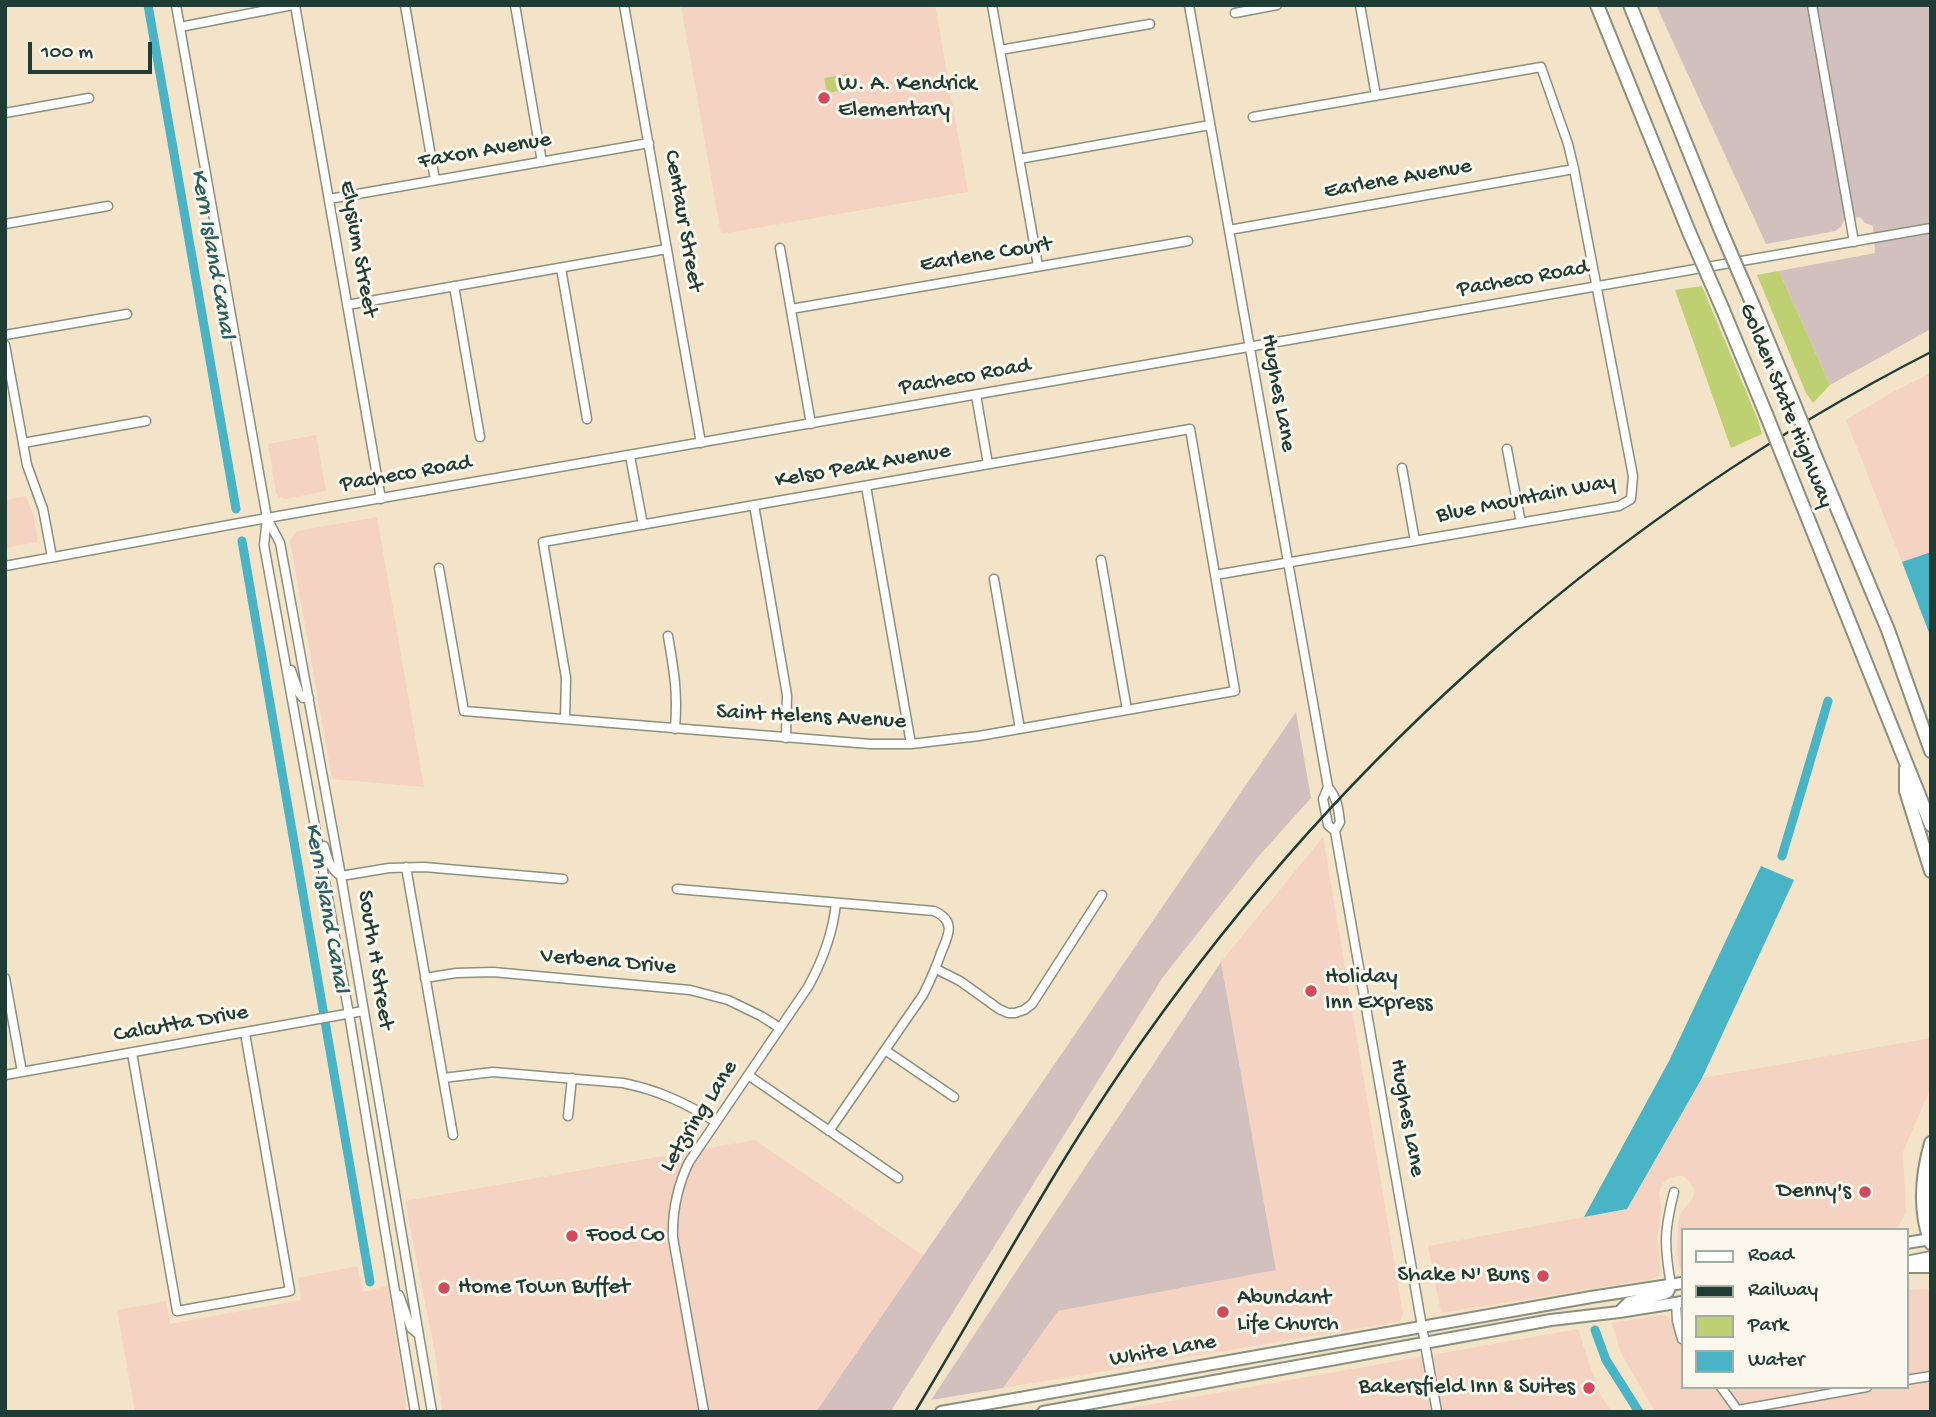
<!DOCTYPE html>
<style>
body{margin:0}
#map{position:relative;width:1936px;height:1417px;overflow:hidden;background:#f3e3c8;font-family:"Gochi Hand",sans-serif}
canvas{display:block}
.frame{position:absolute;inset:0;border:7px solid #1f3d34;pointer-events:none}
.legend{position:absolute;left:1681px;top:1228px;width:228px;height:161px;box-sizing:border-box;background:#fbf7ec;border:2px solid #a3ada2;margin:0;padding:9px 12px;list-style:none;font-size:21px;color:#1f3d34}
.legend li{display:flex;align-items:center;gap:14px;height:35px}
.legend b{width:35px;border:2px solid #a3ada2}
.scale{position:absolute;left:28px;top:42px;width:124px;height:32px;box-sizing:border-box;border:4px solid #1f3d34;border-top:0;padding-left:9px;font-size:21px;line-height:24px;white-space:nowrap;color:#1f3d34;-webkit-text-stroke:5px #fbf7ec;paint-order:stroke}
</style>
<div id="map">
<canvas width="1936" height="1417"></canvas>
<div class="frame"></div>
<ul class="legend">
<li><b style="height:9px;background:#fff"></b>Road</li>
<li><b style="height:9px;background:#1f3d34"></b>Railway</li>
<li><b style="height:19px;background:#bfd073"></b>Park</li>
<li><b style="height:19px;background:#48b4c5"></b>Water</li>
</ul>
<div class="scale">100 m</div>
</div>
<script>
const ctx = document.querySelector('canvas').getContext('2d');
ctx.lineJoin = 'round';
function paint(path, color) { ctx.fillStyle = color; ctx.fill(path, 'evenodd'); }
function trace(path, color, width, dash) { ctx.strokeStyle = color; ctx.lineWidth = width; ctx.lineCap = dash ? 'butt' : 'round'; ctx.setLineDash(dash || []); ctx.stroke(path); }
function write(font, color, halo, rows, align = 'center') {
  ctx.font = font + ' "Gochi Hand",sans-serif'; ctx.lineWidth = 6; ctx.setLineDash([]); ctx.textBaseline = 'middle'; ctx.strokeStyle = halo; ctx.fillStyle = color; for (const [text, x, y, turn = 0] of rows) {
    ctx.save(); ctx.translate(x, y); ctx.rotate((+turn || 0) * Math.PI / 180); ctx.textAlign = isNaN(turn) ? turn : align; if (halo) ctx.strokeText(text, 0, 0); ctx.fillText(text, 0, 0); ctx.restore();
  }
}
const built = new Path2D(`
 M681,5H935L968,192L721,234Z
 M1931,373V552L1902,562L1846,420L1889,394Z
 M316,435L326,491L285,499L279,497L276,493L268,444Z
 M26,496L33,514L38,542L5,548V500Z
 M377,517L424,787L332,779L290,540L297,531Z
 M1323,837L1403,1314L1401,1320L1397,1322L1003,1388L1058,1311L1276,1270L1221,962Z
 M1931,1038V1087L1903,1152L1906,1213L1896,1230H1682V1270L1679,1267L1677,1249L1678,1226L1680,1214L1693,1198L1694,1189L1689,1181L1683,1176H1676L1669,1178L1663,1183L1659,1192L1661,1209L1658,1235L1659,1252L1661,1268L1659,1275L1653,1279L1441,1313L1428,1246L1627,1209L1702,1078Z
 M755,1140L924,1256L816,1412H442L436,1358L405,1201Z
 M357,1266L363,1292L388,1286L406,1400L405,1412H135L117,1310L166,1301L170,1324L301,1300L298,1278Z
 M1931,1289V1412H1655L1621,1353L1612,1323L1661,1315L1668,1316L1672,1323L1682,1321V1387H1906V1290Z
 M1578,1329L1599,1393L1612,1412H1109Z`);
const industrial = new Path2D(`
 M1656,5H1931V329L1830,385L1779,271L1875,253L1873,226L1865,223L1860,217L1844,220L1841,227L1835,231L1766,244Z
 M1296,712L1311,798L1258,857L1163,977L891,1411L816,1412Z
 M1221,962L1276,1270L1058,1311L1003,1388L931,1400Z`);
const green = new Path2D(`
 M847,74L849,89L827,93L824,78Z
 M1779,271L1830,385L1813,403L1806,393L1757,275Z
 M1702,286L1758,420L1762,434L1731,448L1675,290Z`);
const water = new Path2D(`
 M1931,552V638L1902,562Z
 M1761,866L1794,880L1702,1078L1627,1209L1584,1217L1669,1061Z`);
const canal = new Path2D(`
 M148,5L236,509
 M242,541L370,1282
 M1782,856L1828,701
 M1595,1330L1606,1360L1639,1412`);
const minor = new Path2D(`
 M176,5L267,518L264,545L349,1014L415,1412
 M295,5L381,499
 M405,5L435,180
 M515,5L542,162
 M624,5L701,443
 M992,5L1038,266
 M1189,5L1328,787C1338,799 1338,808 1340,822L1335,831
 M1360,5L1376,96
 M1812,5L1854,242
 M1235,13L1277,5
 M180,27L293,5
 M1000,50L1150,24
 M5,113L89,98
 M1019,159L1210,125
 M329,199L649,143
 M5,224L108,206
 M1229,230L1574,169
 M780,248L811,424
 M561,268L587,419
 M454,286L480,437
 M347,305L667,249
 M791,309L1188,241
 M5,335L127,314
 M5,345L27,465L43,509L52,557
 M976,395L988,464
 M23,443L146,421
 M1507,449L1521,523
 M630,456L643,525
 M1402,468L1415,541
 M866,486L911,744
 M754,505L787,695L786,738
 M267,518L280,543L341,876L432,1412
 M1101,560L1127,710
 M5,566L267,518L1931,228
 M439,568L464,711L870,744H911L979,736L1235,691L1190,429L543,542L566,678L565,719
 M1215,575L1619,506L1631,499L1633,476L1574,169L1568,144L1541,67L1253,117
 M994,579L1020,729
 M668,636C674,671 678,693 675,729
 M291,670L299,693L303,698H309
 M1328,787L1323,799L1328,825L1335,831L1437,1412
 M324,846C328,859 329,868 341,876L389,868L424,867L563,879
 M406,867L453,1135
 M677,889L934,911C957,921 948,936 941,953C936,968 930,981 923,995L829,1131
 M936,969L960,981L999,1009L1008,1013H1015L1024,1010L1032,1004L1102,895
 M5,978L22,1072
 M425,978L456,973L493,972L690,990L728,1000L761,1016L780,1028
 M885,1050L954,1097
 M132,1053L177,1311L290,1291L245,1033
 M5,1075L363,1011
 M748,1075L898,1178
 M443,1078L493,1072L623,1083C658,1090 686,1103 716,1122
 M568,1116L572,1078
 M1671,1285C1664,1245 1664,1232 1674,1192
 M399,1295L411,1328L418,1334
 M1676,1303L1677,1321L1682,1339
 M1906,1380L1931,1376
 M1721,1387L1739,1412
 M1738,1410L1867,1387
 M704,1412L673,1238C672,1210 677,1187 689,1162L808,987C823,960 833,933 836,903`);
const major = new Path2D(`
 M1906,1243L1931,1239
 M1906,1262L1931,1257
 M1619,1312L1629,1302L1664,1294L1668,1292L1671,1285
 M941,1412L1591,1297L1682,1283
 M1043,1412L1551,1320L1619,1312L1682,1302`);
const highway = new Path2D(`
 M1597,5L1689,232
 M1630,5L1719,226
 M1753,305L1792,399
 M1723,310L1766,414
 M1816,458L1888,630L1931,751
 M1790,474L1931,825
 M1906,769V791L1931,871
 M1931,1143C1922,1175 1919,1211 1931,1243
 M1906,1266H1931`);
const rail = new Path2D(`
 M915,1412C990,1288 1058,1159 1142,1041C1346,752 1616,513 1931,352`);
const highwayBridge = new Path2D(`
 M1719,226L1753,305
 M1689,232L1723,310
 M1792,399L1816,458
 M1766,414L1790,474`);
const markers = [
 [824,98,7,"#d1495b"],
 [1311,991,7,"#d1495b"],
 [1865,1192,7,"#d1495b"],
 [572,1236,7,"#d1495b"],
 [1543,1276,7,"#d1495b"],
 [444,1288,7,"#d1495b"],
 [1223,1312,7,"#d1495b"],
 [1589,1388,7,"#d1495b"]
];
const poiNames = [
 ["W. A. Kendrick",838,85],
 ["Elementary",838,111],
 ["Holiday",1325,978],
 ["Inn Express",1325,1004],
 ["Denny's",1851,1192,"right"],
 ["Food Co",586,1236],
 ["Shake N' Buns",1529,1276,"right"],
 ["Home Town Buffet",458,1288],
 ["Abundant",1237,1299],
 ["Life Church",1237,1325],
 ["Bakersfield Inn & Suites",1575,1388,"right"]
];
const streetNames = [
 ["Faxon Avenue",485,152,-10],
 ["Earlene Avenue",1398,180,-10],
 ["Centaur Street",682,221,80],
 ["Elysium Street",357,249,80],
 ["Earlene Court",986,256,-9],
 ["Pacheco Road",1523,280,-10],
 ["Pacheco Road",965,378,-10],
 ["Hughes Lane",1277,393,80],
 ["Golden State Highway",1785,406,68],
 ["Kelso Peak Avenue",863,467,-10],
 ["Pacheco Road",406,475,-10],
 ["Blue Mountain Way",1526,500,-11],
 ["Saint Helens Avenue",811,718,3],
 ["South H Street",374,960,81],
 ["Verbena Drive",608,963,5],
 ["Calcutta Drive",181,1025,-10],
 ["Letzring Lane",700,1117,-58],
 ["Hughes Lane",1406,1118,80],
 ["White Lane",1163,1352,-10]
];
const waterNames = [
 ["Kern Island Canal",211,254,80],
 ["Kern Island Canal",325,908,80]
];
paint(built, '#f5d3c2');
paint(industrial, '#d1c0bd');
paint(green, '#bfd073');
paint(water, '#48b4c5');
trace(canal, '#48b4c5', 9);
trace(minor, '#89907e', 11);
trace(major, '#89907e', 14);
trace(highway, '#89907e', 16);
trace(minor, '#fff', 8);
trace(major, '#fff', 10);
trace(highway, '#fff', 12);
trace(rail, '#1f3d34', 2.5);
trace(highwayBridge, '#89907e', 16, []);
trace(highwayBridge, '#fff', 12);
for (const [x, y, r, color] of markers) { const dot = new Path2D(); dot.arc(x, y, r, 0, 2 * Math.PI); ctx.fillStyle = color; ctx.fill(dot); trace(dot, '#fbf7ec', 2.5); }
write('23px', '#1f3d34', '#fbf7ec', poiNames, 'left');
write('23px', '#1f3d34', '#fbf7ec', streetNames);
write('italic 24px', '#2b6160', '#fbf7ec', waterNames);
</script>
